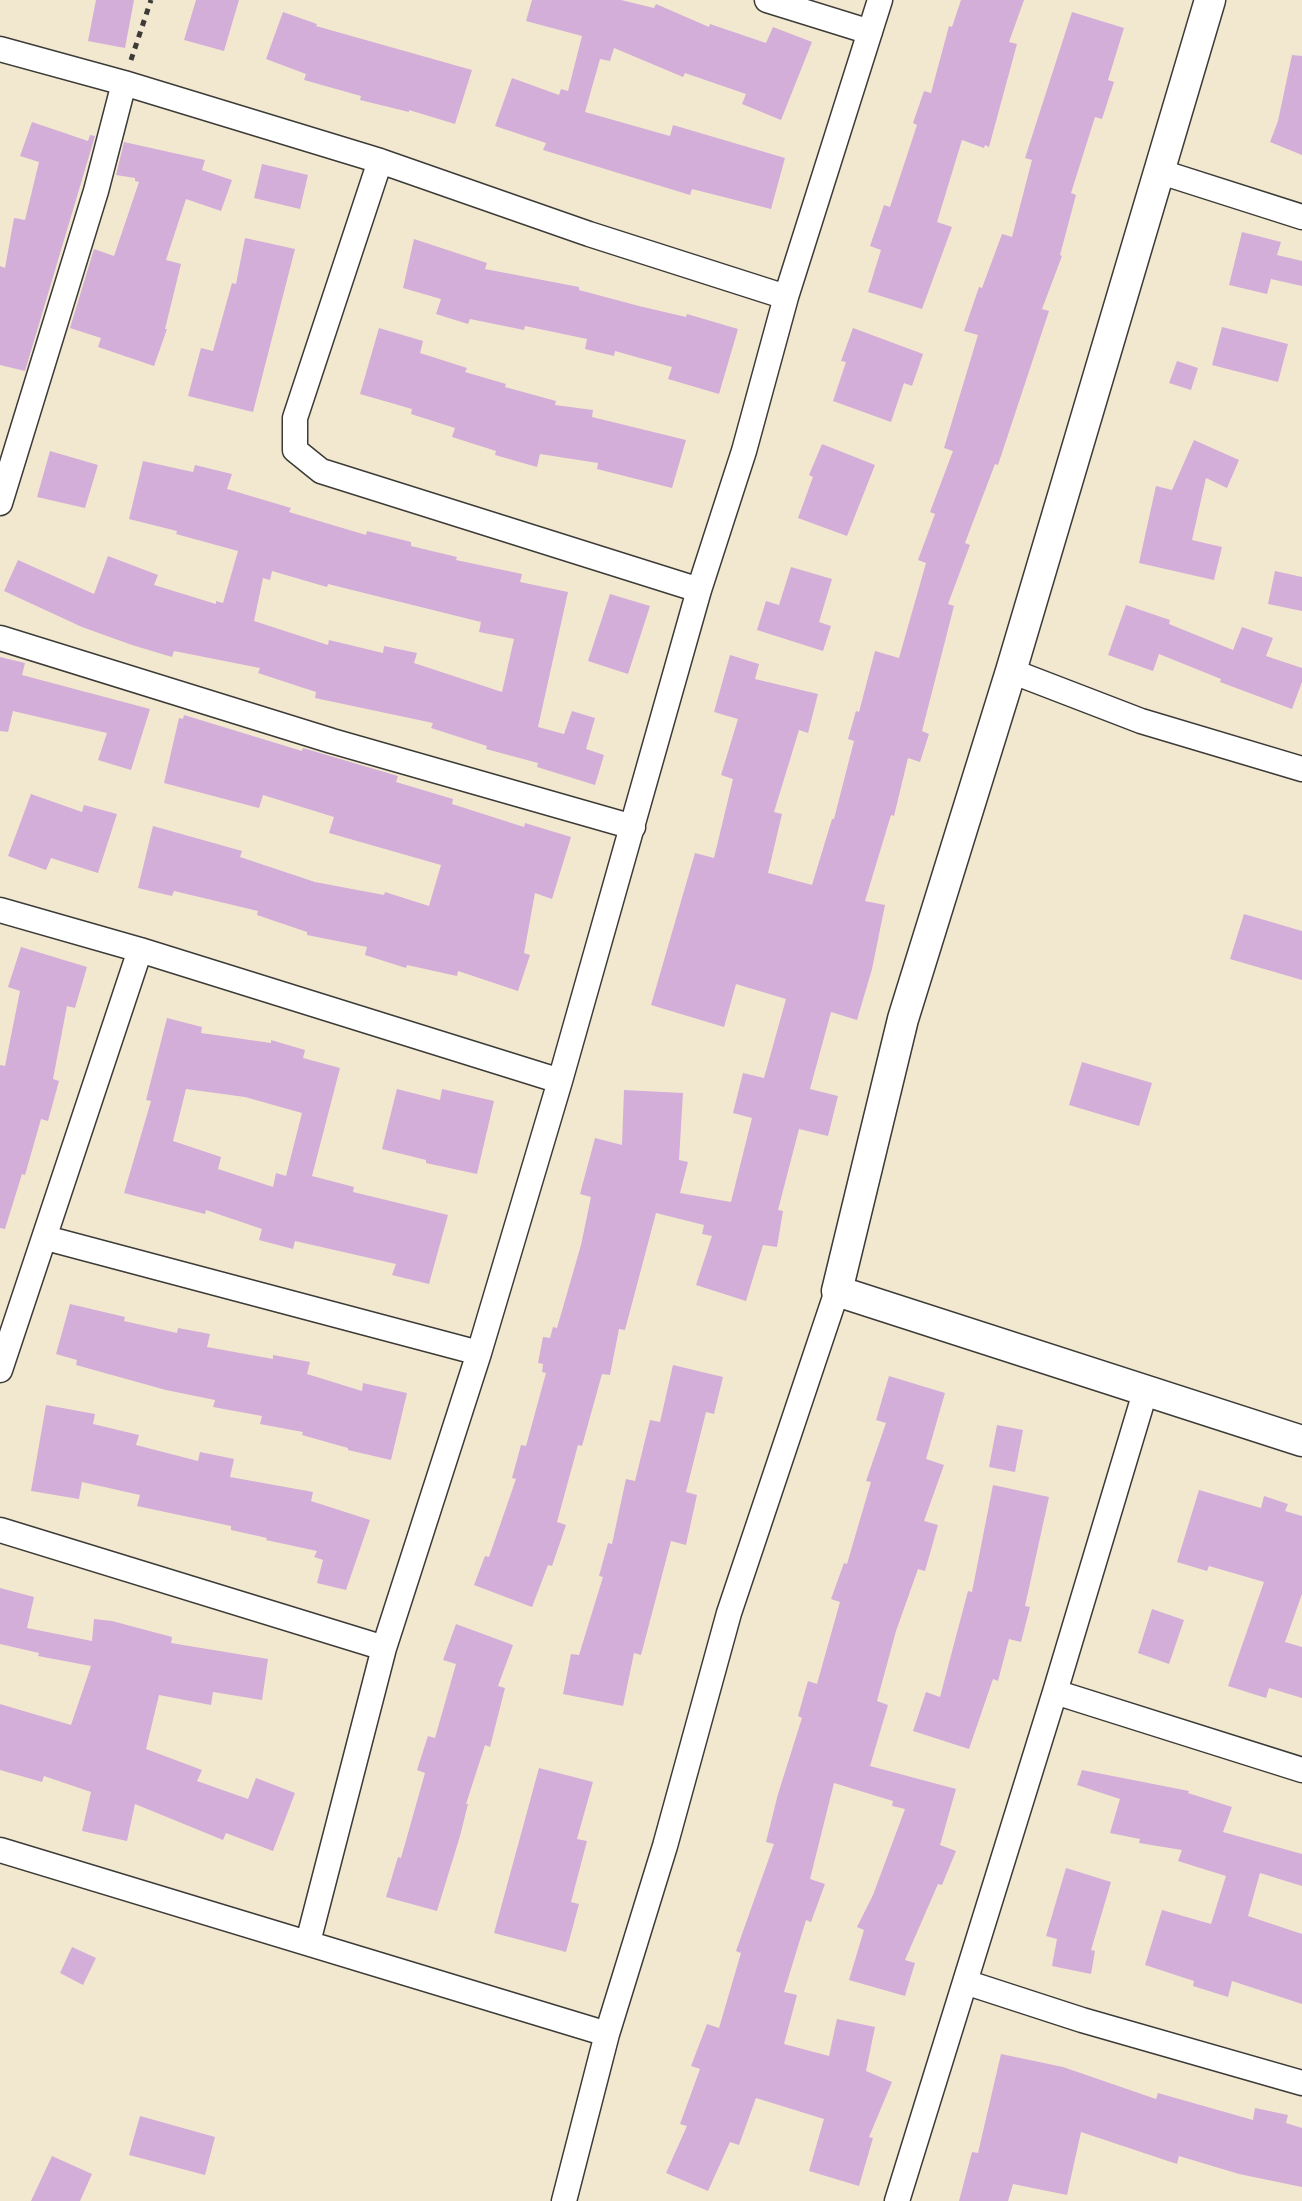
<!DOCTYPE html>
<style>
body{margin:0}
canvas{display:block;background:#f2e8d0}
</style>
<canvas width="1302" height="2201"></canvas>
<script>
const ctx = document.querySelector('canvas').getContext('2d');
ctx.lineJoin = 'round';
function paint(path, color) { ctx.fillStyle = color; ctx.fill(path, 'evenodd'); }
function trace(path, color, width, dash) { ctx.strokeStyle = color; ctx.lineWidth = width; ctx.lineCap = dash ? 'butt' : 'round'; ctx.setLineDash(dash || []); ctx.stroke(path); }
const building = new Path2D(`
 M96,0H134L125,48L88,41Z
 M196,0H239L224,51L184,40Z
 M532,0H621L654,8L656,4L709,27L710,24L766,43L773,27L812,42L781,120L742,104L746,94L685,73L683,77L614,48L610,61L600,59L585,112L670,136L673,125L785,158L771,209L692,189L690,195L543,150L546,143L495,126L512,78L559,95L561,89L568,91L582,36L526,21Z
 M961,0H1024L1009,42L1017,44L989,147L985,145L984,148L962,140L937,222L952,227L922,309L868,292L881,250L870,246L884,205L890,207L917,125L913,123L924,91L931,93L949,26L952,27Z
 M283,12L317,24L316,26L472,70L455,124L409,110V112L360,100L361,96L304,80L306,74L266,59Z
 M1072,12L1124,28L1108,80L1114,82L1102,119L1095,117L1071,193L1076,195L1060,255L1062,256L1042,309L1049,311L998,465L995,464L965,543L970,545L948,604L954,606L922,731L929,734L920,762L908,758L894,816L891,815L865,901L885,905L872,969L857,1020L831,1012L810,1089L838,1096L828,1136L799,1129L778,1210L783,1211L777,1247L763,1245L746,1301L696,1285L712,1236L702,1234L704,1225L656,1213L625,1330L619,1329L610,1375L602,1374L582,1446L578,1445L557,1522L566,1525L552,1566L548,1565L532,1607L474,1585L485,1556L489,1557L516,1479L512,1478L521,1445L526,1446L546,1373L542,1372L543,1364L538,1363L543,1337L550,1338L553,1327L557,1328L581,1245L591,1197L580,1194L595,1138L622,1145L624,1090L683,1093L679,1160L688,1162L680,1193L731,1202L752,1118L733,1113L743,1073L764,1078L786,999L736,984L724,1027L651,1005L695,853L714,858L733,779L721,775L738,719L714,712L730,655L759,664L755,679L818,694L808,733L799,730L774,812L782,814L768,873L812,885L832,819H834L854,741L848,739L856,711L859,712L875,651L899,658L926,563L918,560L935,514L930,512L953,451L944,448L978,335L964,331L979,287L982,288L1002,234L1012,237L1032,160L1025,158Z
 M1292,55L1302,56V155L1270,142L1278,121Z
 M32,122L88,141L90,135L95,136L25,371L0,365V266L5,268L14,218L25,220L39,162L20,156Z
 M124,142L205,160L202,170L232,180L221,211L186,199L166,260L181,264L165,329H167L154,366L98,347L101,338L70,328L94,249L114,256L139,182L135,181V178L116,175Z
 M262,164L308,175L300,209L254,198Z
 M1242,232L1281,242L1277,255L1302,261V286L1271,279L1267,294L1229,285Z
 M245,238L295,249L253,412L188,396L201,348L213,351L232,283L236,284Z
 M414,239L487,263L485,269L579,287V290L639,306L686,317L687,314L738,329L719,394L668,379L672,367L615,351L614,356L585,349L587,339L525,326L524,330L470,319L468,324L436,314L441,299L403,288Z
 M1222,327L1288,344L1278,382L1212,365Z
 M379,328L423,341L420,353L467,368L465,372L506,384L505,387L556,401L555,405L593,410L592,417L686,440L672,488L597,469L598,463L540,454L537,467L495,455L496,451L452,437L455,428L411,414L412,409L360,394Z
 M853,328L923,354L912,386L904,383L891,422L833,401L846,362L841,361Z
 M1177,361L1198,368L1191,390L1169,383Z
 M1194,440L1239,460L1227,488L1206,478L1192,540L1222,547L1214,580L1139,563L1156,486L1172,490Z
 M822,444L875,465L847,536L798,518L813,477L809,475Z
 M50,451L98,465L85,508L37,497Z
 M143,461L193,472L195,465L232,474L227,489L291,508L289,512L366,535L367,531L411,542V546L457,557L456,560L522,574L520,582L568,592L538,727L564,734L572,711L595,718L586,749L604,755L595,785L537,767L538,763L486,749L487,746L431,728L433,723L315,698L316,692L258,673L260,668L174,651L172,657L132,645L82,627L4,591L18,560L94,594L108,556L158,575L154,585L216,604V601L223,603L238,551L176,534L177,531L129,519ZM272,571L327,587L328,584L481,622L479,632L514,639L502,692L414,663L417,653L384,646L383,653L329,640L328,645L254,621L263,578L270,580Z
 M791,567L832,579L819,622L831,626L823,651L757,630L766,601L779,605Z
 M1275,571L1302,577V611L1268,604Z
 M610,594L650,606L628,674L588,661Z
 M1126,605L1170,620L1169,624L1233,650L1242,627L1273,638L1266,656L1302,668V682L1292,709L1220,682L1221,679L1159,654L1153,671L1108,655Z
 M0,657L25,663L22,675L150,709L131,770L98,760L107,733L13,711L8,732L0,731Z
 M184,715L302,751L303,748L398,776L396,782L453,799L452,804L524,827L525,823L571,837L552,899L535,893L524,953L530,955L518,991L458,971L457,976L407,965L406,968L365,955L367,947L307,935V932L257,915L258,911L174,891L172,896L138,888L153,826L242,851L240,857L315,882L384,895L385,892L429,906L441,865L329,833L334,817L263,795L259,808L164,783L179,718L183,719Z
 M31,794L82,812L84,805L117,814L98,873L51,858L46,870L8,856Z
 M1244,914L1302,931V980L1230,959Z
 M21,947L87,967L75,1008L67,1006L53,1079L59,1081L48,1121L41,1119L25,1175L22,1174L5,1229L0,1228V1065L5,1066L20,991L8,987Z
 M167,1018L202,1027L201,1033L271,1043V1040L305,1050L303,1058L340,1068L312,1176L354,1187L353,1192L448,1215L429,1284L392,1275L396,1264L295,1241L293,1249L259,1240L262,1229L206,1210L205,1214L124,1193L151,1101L146,1100ZM186,1089L245,1097L302,1113L286,1176L276,1173L273,1187L218,1169L221,1157L173,1141Z
 M1082,1062L1152,1083L1139,1126L1069,1105Z
 M397,1089L440,1100L442,1089L494,1101L477,1174L426,1163V1160L382,1149Z
 M70,1304L125,1317L124,1321L177,1333L178,1328L210,1334L207,1347L273,1359V1355L310,1362L307,1374L362,1391L363,1383L407,1393L391,1460L348,1450V1448L302,1435L303,1432L260,1424L262,1416L213,1407L215,1400L166,1390L76,1365L77,1360L56,1354Z
 M673,1365L723,1377L714,1414L706,1412L686,1492L697,1495L686,1545L671,1541L641,1655L634,1653L623,1706L563,1694L571,1654L579,1655L603,1577L599,1576L608,1543L612,1544L626,1479L635,1481L650,1420L660,1422Z
 M889,1376L945,1393L926,1459L944,1465L924,1521L938,1525L925,1571L918,1569L896,1631L877,1701L888,1705L870,1766L956,1789L940,1845L956,1851L942,1885L938,1884L905,1960L915,1963L905,1996L849,1980L864,1930L857,1927L873,1895L905,1809L892,1806L893,1801L834,1783L810,1879L825,1884L811,1922L806,1920L784,1992L797,1995L784,2044L829,2056L837,2019L875,2027L866,2071L892,2082L869,2137L873,2138L859,2186L809,2171L824,2119L756,2098L739,2145L730,2142L708,2191L666,2173L687,2126L680,2124L700,2069L691,2066L707,2024L719,2028L741,1953L736,1951L774,1844L766,1842L778,1794L802,1718L798,1716L808,1681L817,1684L840,1602L831,1599L844,1563L847,1564L871,1482L866,1481L886,1423L876,1420Z
 M46,1405L95,1414L93,1424L139,1435L136,1445L198,1461L200,1452L234,1459L230,1477L313,1492L311,1501L370,1520L346,1590L317,1583L323,1560L314,1557L317,1551L266,1540L267,1538L231,1530V1526L137,1506L140,1495L82,1482L79,1499L31,1491Z
 M997,1425L1023,1430L1015,1472L989,1467Z
 M993,1485L1049,1497L1025,1606L1030,1607L1021,1642L1009,1639L998,1681L993,1679L969,1749L913,1731L926,1692L940,1697L968,1591L972,1592Z
 M1199,1490L1261,1508L1264,1496L1288,1504L1285,1511L1302,1516V1594L1285,1642L1302,1647V1698L1269,1688L1266,1698L1228,1686L1264,1582L1209,1566L1207,1571L1177,1562Z
 M0,1588L34,1597L27,1628L92,1641L94,1619L112,1621L172,1637L171,1643L268,1659L262,1700L213,1692L211,1705L159,1695L146,1749L202,1770L197,1781L248,1799L256,1778L295,1793L273,1851L226,1833L223,1840L135,1804L127,1841L82,1831L91,1792L44,1776L42,1782L0,1770V1704L71,1725L91,1666L38,1656L39,1653L0,1644Z
 M1152,1609L1184,1620L1169,1664L1138,1653Z
 M456,1624L513,1645L498,1686L505,1688L490,1747L485,1745L466,1804H468L460,1836L437,1911L386,1897L398,1857L401,1858L425,1773L417,1770L428,1736L435,1738L456,1664L443,1660Z
 M539,1768L593,1782L577,1839L587,1841L571,1902L579,1904L566,1952L494,1933Z
 M1082,1770L1189,1791L1188,1793L1232,1807L1223,1832L1302,1854V1886L1260,1873L1248,1916L1302,1934V2004L1232,1981L1228,1997L1193,1986L1194,1981L1145,1965L1162,1910L1211,1924L1226,1876L1178,1861L1182,1850L1139,1843L1140,1839L1110,1833L1120,1799L1077,1785Z
 M1066,1868L1111,1882L1091,1950L1095,1951L1091,1974L1052,1966L1057,1939L1046,1936Z
 M72,1947L96,1958L83,1985L60,1973Z
 M1001,2054L1063,2067L1156,2099L1158,2093L1253,2120L1255,2108L1288,2115L1286,2123L1302,2128V2187L1239,2174L1179,2156L1177,2164L1081,2132L1067,2195L1013,2184L1008,2201H959L972,2152L978,2153Z
 M140,2116L215,2137L205,2175L129,2155Z
 M52,2156L92,2174L80,2201H31Z`);
const path = new Path2D(`
 M131,60L151,0`);
const minor = new Path2D(`
 M767,0L870,32
 M0,49L124,83L380,161L589,234L786,297
 M380,161L295,418V450L321,471L699,590
 M1161,172L1302,217
 M0,503L96,191L124,83
 M0,638L332,741L633,827
 M1011,671L1141,721L1302,769
 M0,910L140,950L0,1370
 M140,950L560,1081
 M46,1238L479,1353
 M0,1530L384,1648
 M1055,1692L1302,1770
 M0,1850L607,2034
 M308,1942L384,1648L479,1353L560,1081L699,590L744,451L786,297L880,0
 M965,1982L1082,2020L1302,2083
 M564,2201L607,2034L665,1846L729,1613L837,1291
 M897,2201L1055,1692L1146,1389`);
const tertiary = new Path2D(`
 M1210,0L1011,671L903,1019L837,1291L1302,1441`);
paint(building, '#d3aed8');
trace(minor, '#3c3b37', 27);
trace(tertiary, '#3c3b37', 33);
trace(path, '#3c3b37', 5, [6, 6]);
trace(minor, '#fff', 24);
trace(tertiary, '#fff', 30);
</script>
